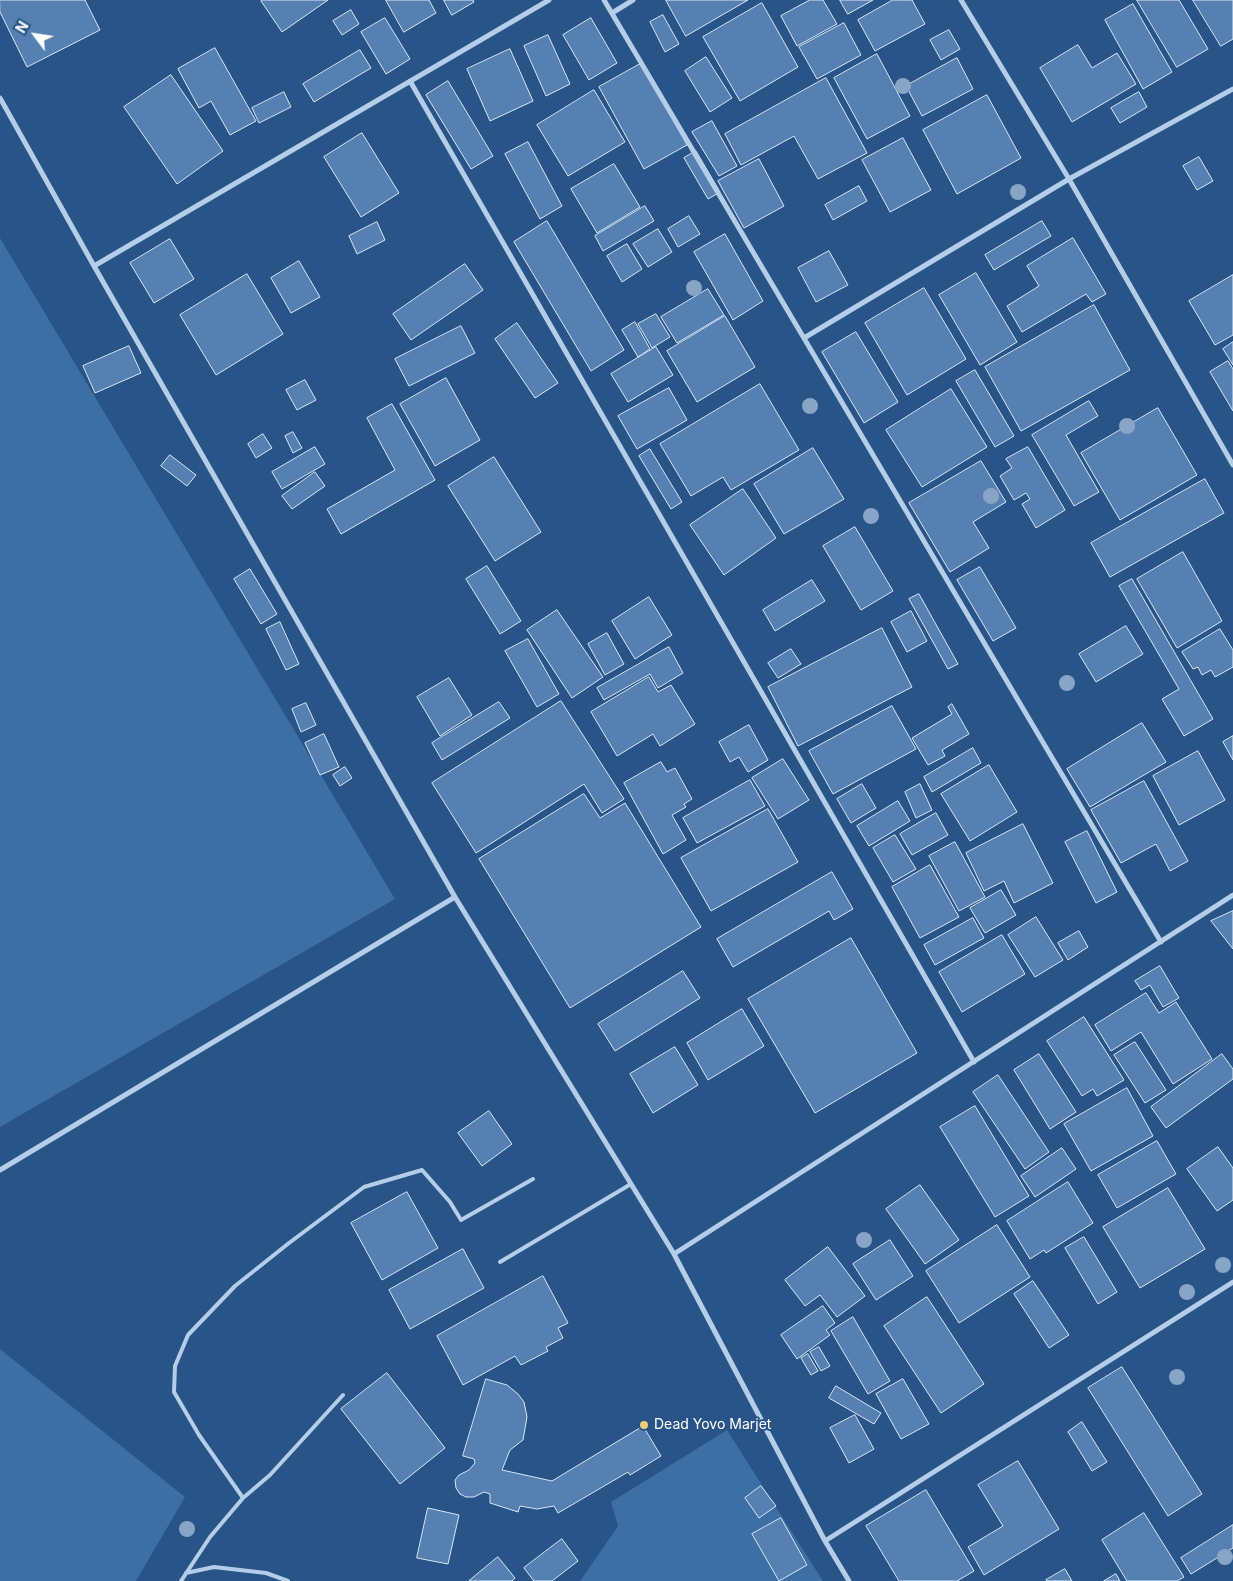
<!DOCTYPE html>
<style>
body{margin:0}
#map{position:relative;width:1233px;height:1581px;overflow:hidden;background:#285487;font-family:Inter,sans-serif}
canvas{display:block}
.north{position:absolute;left:10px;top:10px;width:50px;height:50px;-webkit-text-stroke:4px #285487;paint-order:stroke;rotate:301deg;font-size:14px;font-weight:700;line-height:20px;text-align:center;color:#fff}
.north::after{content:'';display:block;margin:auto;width:18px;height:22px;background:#fff;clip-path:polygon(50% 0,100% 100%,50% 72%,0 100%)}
</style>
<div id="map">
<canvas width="1233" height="1581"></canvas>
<div class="north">N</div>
</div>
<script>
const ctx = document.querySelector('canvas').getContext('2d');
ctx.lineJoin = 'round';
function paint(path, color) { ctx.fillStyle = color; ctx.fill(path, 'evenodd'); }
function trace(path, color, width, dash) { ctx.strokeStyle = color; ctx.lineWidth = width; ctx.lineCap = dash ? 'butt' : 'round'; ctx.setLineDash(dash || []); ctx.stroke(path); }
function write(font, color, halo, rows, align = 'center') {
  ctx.font = font + ' Inter,sans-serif'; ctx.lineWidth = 4; ctx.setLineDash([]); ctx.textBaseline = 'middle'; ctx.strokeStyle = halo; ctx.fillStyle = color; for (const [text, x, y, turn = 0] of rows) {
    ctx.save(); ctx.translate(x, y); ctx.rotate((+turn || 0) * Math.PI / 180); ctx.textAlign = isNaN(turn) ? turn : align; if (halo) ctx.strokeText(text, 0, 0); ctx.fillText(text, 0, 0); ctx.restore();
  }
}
const green = new Path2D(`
 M0,238L395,899L0,1127Z
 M0,1349L185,1497L136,1581H0Z
 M727,1430L823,1581H580L618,1526L611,1502Z`);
const building = new Path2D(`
 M0,0H85L100,30L27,67L0,12Z
 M263,0H328L282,32L261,1Z
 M386,0H429L436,13L404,32Z
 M444,0H473L474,2L452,15Z
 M666,0H748L686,36Z
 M810,0H823L837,24L797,46L781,16Z
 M840,0H873L848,14Z
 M893,0H912L925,24L875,51L858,20Z
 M1137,0H1179L1208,49L1177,67Z
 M1193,0H1233V39L1221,46Z
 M762,3L798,67L740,101L703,37Z
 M1133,4L1172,72L1143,89L1105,20Z
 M351,10L359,24L342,35L333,21Z
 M663,15L679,44L665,52L650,22Z
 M385,18L410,59L386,74L361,32Z
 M591,18L617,63L589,80L563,35Z
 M844,23L861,55L817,79L799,47Z
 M949,30L960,49L941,60L930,40Z
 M548,35L570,84L546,96L524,46Z
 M1078,45L1092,68L1117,53L1136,84L1072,122L1040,68Z
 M215,48L256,121L230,135L211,101L199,108L178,69Z
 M510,49L533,101L490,121L467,69Z
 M360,50L371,68L314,102L303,84Z
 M877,54L910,116L867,139L834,78Z
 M706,57L732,98L710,112L685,71Z
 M957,58L973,89L922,116L906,86Z
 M642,63L687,145L644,169L599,87Z
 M171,75L223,151L177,184L124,107Z
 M826,78L867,153L818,179L794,136L741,165L725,134Z
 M448,81L493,156L471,169L426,95Z
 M594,90L625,142L568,176L537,125Z
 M284,92L291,107L259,123L252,108Z
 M1139,92L1147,107L1120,123L1111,108Z
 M987,95L1021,158L957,194L923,130Z
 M712,121L737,166L719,176L692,132Z
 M362,133L399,193L361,217L324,157Z
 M903,138L931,190L890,212L862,160Z
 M528,142L562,206L540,219L505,154Z
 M696,151L720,192L708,199L684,158Z
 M1199,157L1213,181L1197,190L1183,166Z
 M759,159L784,206L744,228L718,181Z
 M614,164L640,207L597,233L571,189Z
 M859,186L867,201L833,220L825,205Z
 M645,206L654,221L603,251L595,236Z
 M689,216L700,234L678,247L668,229Z
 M547,221L624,350L591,371L514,242Z
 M1042,221L1051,236L994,270L985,255Z
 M377,222L385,240L357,254L349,236Z
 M658,229L672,252L648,267L633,244Z
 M725,234L763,301L733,320L694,252Z
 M1073,238L1106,294L1092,302L1086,294L1022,332L1007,306L1039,286L1027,266Z
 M170,239L194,279L154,303L130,263Z
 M627,244L642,269L622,282L607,256Z
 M829,251L848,285L816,302L798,268Z
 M299,261L320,297L291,313L271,278Z
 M465,264L483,290L411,340L393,314Z
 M976,273L1017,342L980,365L939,295Z
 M247,274L283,334L216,375L180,315Z
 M1233,275V335L1215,345L1189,301Z
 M924,288L966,359L907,395L865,323Z
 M708,289L724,315L677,343L661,317Z
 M1094,305L1130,370L1021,431L985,367Z
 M656,314L670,337L652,348L638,324Z
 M725,316L755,367L697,402L667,351Z
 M635,322L650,349L638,357L622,330Z
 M517,323L558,383L535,398L495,339Z
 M461,326L475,353L409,386L395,359Z
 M856,332L898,402L864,423L822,352Z
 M1233,342V365L1223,349Z
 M129,346L141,373L95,393L83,366Z
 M656,347L673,375L628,402L611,374Z
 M1228,361L1233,369V411L1210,372Z
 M975,370L1014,436L995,447L956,381Z
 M446,378L480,440L435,466L400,404Z
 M305,380L316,400L297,410L286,390Z
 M760,384L799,450L731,490L723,477L691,496L660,444Z
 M669,388L687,420L637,449L618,416Z
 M951,389L987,447L922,487L886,430Z
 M1089,401L1098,416L1066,435L1099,492L1074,506L1032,435Z
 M392,404L435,480L341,534L327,509L395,470L367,418Z
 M1158,408L1197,475L1120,520L1081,453Z
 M293,432L302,448L293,453L285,436Z
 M263,434L272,448L256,458L248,444Z
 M315,447L325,464L282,489L272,472Z
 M1028,447L1065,510L1036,528L1022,504L1030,499L1026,493L1014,500L1000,476L1012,468L1006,459Z
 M813,448L844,499L784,534L754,484Z
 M650,449L682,502L671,509L639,456Z
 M170,455L196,475L187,486L161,466Z
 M494,457L541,532L495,561L448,486Z
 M981,461L1006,502L973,522L989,548L950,572L909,503Z
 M315,472L325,486L292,509L282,496Z
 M1205,479L1224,513L1110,577L1091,543Z
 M743,489L776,538L724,575L690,525Z
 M855,527L893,591L861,610L823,546Z
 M1183,552L1222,621L1177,648L1137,579Z
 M487,566L521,621L500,634L466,579Z
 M980,567L1016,628L993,641L957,580Z
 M250,569L277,614L261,624L234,579Z
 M1132,579L1213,719L1184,736L1162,699L1179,689L1119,586Z
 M812,580L825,601L775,631L763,610Z
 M919,594L958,664L948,669L909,599Z
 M649,597L672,635L635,659L612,621Z
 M557,610L603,677L572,698L527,630Z
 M911,611L927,641L907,652L891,622Z
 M280,622L299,664L286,670L266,629Z
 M1126,626L1143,654L1096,682L1079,654Z
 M882,628L912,687L798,746L768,687Z
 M1220,629L1233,650V667L1215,677L1211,670L1202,675L1198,667L1193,669L1182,652Z
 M607,633L624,664L605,675L588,644Z
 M528,639L559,694L537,707L505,651Z
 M669,647L683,673L658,688L650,674L604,700L597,688Z
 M791,649L801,664L778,678L768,663Z
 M649,677L658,692L671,685L695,724L660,746L653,734L617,756L591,712Z
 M449,678L472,715L440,736L417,697Z
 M561,701L624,799L602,813L584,784L476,853L432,783Z
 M499,702L510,718L442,760L432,743Z
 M306,703L316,725L301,732L292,709Z
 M952,704L969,734L942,750L945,756L928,765L912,738L952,714L948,707Z
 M892,706L916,749L833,794L809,751Z
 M1142,723L1166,762L1090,807L1067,769Z
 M749,725L768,760L748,772L739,757L730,762L719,742Z
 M324,734L339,767L320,775L305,743Z
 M1233,736V760L1223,742Z
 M973,748L981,763L932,792L924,777Z
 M1198,751L1225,800L1179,825L1153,776Z
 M783,759L809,800L778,819L752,778Z
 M661,762L667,772L675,768L692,799L684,804L686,807L672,815L686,840L663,854L624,783Z
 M989,765L1017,812L970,841L941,794Z
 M345,767L352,778L340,786L333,775Z
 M750,780L765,806L697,843L683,818Z
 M1144,781L1188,861L1170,871L1156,844L1121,863L1091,810Z
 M862,784L876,808L851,823L837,799Z
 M920,784L932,810L916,818L905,792Z
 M584,794L600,818L625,803L701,927L570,1008L479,859Z
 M898,801L910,821L869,846L857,826Z
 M768,809L798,862L711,911L681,858Z
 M936,813L948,835L912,855L900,834Z
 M1023,824L1053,883L1014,903L1004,881L984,891L966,853Z
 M1087,831L1117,892L1096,903L1065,842Z
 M895,835L916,869L893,882L873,848Z
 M955,842L985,897L959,911L929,856Z
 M930,865L959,917L920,938L892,887Z
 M832,872L853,909L834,920L829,911L733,967L717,939Z
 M1001,890L1016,915L985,933L970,908Z
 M1233,911V949L1211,921Z
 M1036,917L1063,960L1035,977L1008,935Z
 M973,918L984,938L935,965L924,945Z
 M1079,931L1088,947L1068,960L1058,943Z
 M1002,935L1025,974L962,1012L939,972Z
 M851,938L917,1053L815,1113L748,999Z
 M1160,966L1179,998L1163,1007L1150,985L1141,990L1135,981Z
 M683,971L700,998L615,1051L598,1024Z
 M1146,993L1159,1013L1176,1002L1212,1059L1173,1084L1141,1032L1111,1051L1095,1025Z
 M742,1009L764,1046L708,1080L687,1043Z
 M1084,1017L1124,1080L1097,1096L1093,1089L1082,1096L1047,1041Z
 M1135,1042L1166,1090L1145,1103L1114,1055Z
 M675,1047L698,1085L653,1113L630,1074Z
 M1039,1054L1076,1112L1050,1129L1014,1070Z
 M1222,1054L1233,1069V1079L1166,1128L1151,1107Z
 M998,1075L1049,1152L1025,1169L973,1092Z
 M1127,1088L1153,1136L1091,1171L1064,1124Z
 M975,1106L1029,1196L995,1217L940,1127Z
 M489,1111L512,1144L482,1166L458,1133Z
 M1157,1141L1176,1174L1117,1208L1098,1175Z
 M1218,1147L1233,1168V1200L1217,1211L1187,1169Z
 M1062,1148L1076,1169L1035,1197L1021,1176Z
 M1068,1182L1093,1223L1046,1253L1044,1250L1030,1259L1007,1221Z
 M920,1185L959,1240L925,1264L886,1209Z
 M1168,1188L1205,1249L1140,1288L1103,1227Z
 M407,1192L438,1248L382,1280L351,1223Z
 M997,1225L1030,1277L959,1323L926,1271Z
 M1084,1237L1117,1292L1098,1304L1065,1248Z
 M890,1240L913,1276L876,1300L853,1264Z
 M828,1247L865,1296L837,1317L820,1295L805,1306L785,1280Z
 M463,1249L484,1288L410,1329L389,1290Z
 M543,1276L568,1323L558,1328L563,1338L546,1347L548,1351L521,1365L515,1356L463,1385L437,1336Z
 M1033,1281L1069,1335L1049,1348L1014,1294Z
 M927,1297L984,1384L941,1413L884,1326Z
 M823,1306L835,1323L826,1330L830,1335L797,1359L781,1335Z
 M853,1317L890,1381L868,1394L831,1331Z
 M819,1347L830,1366L821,1371L810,1352Z
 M808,1354L818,1371L811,1375L801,1358Z
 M1122,1367L1202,1494L1168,1516L1088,1388Z
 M387,1373L445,1448L400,1484L341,1409Z
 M486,1379L507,1385L518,1394L524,1402L527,1417L523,1440L510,1450L502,1470L552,1481L643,1426L661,1456L630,1475L628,1472L558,1513L554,1506L537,1509L520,1506L518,1512L490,1503V1494L484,1492L474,1497H466L460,1494L456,1488L455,1480L459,1475L469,1470L475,1463L474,1459L463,1456Z
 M903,1379L929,1424L901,1439L876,1394Z
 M836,1386L881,1413L874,1424L829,1398Z
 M855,1415L874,1449L849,1463L830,1428Z
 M1082,1422L1107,1462L1092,1471L1068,1432Z
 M1018,1461L1059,1529L984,1575L968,1547L1003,1526L978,1485Z
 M761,1486L776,1506L759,1518L745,1498Z
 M926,1490L974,1571L957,1581H899L866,1526Z
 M428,1508L459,1515L448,1564L417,1558Z
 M1144,1513L1184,1577L1177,1581H1127L1102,1540Z
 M781,1518L807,1565L779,1581L752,1534Z
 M1233,1525V1548L1191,1574L1181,1558Z
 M562,1539L578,1561L552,1581H534L524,1568Z
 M498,1557L515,1578L512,1581H469Z
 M1065,1569L1072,1581H1047L1046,1580Z
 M1116,1574L1120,1581H1104Z`);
const lane = new Path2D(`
 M500,1262L631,1184
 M243,1498L199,1435L174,1392L175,1366L188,1335L235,1286L289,1243L364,1187L422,1170L450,1202L461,1220L533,1179
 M186,1573L214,1567L266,1573L288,1581
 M181,1581L210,1537L243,1498L270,1475L343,1395`);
const street = new Path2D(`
 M604,0L1161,942
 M961,0L1069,179L1233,465
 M612,13L633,0
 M410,81L974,1062
 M0,98L94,266L455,897L674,1254L825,1541L849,1581
 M94,266L549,0
 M804,338L1069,179L1233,89
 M0,1170L455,897
 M674,1254L1233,895
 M825,1541L1233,1282`);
const trees = [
 [903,86],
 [1018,192],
 [694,288],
 [810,406],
 [1127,426],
 [991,496],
 [871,516],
 [1067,683],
 [864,1240],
 [1223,1265],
 [1187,1292],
 [1177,1377],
 [187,1529],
 [1225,1557]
];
const markers = [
 [644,1425,5,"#f0cb7a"]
];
const poiNames = [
 ["Dead Yovo Marjet",654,1425]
];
paint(green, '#3d6ea4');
paint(building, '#5580b1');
trace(building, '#d8e7f7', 1);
trace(lane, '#b4cde8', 4);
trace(street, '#b4cde8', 5);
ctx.fillStyle = '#89a5c5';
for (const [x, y] of trees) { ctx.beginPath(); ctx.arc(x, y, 8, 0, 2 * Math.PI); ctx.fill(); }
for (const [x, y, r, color] of markers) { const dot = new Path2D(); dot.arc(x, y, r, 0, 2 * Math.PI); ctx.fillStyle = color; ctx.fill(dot); trace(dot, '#285487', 2); }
write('14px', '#fff', '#285487', poiNames, 'left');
</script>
